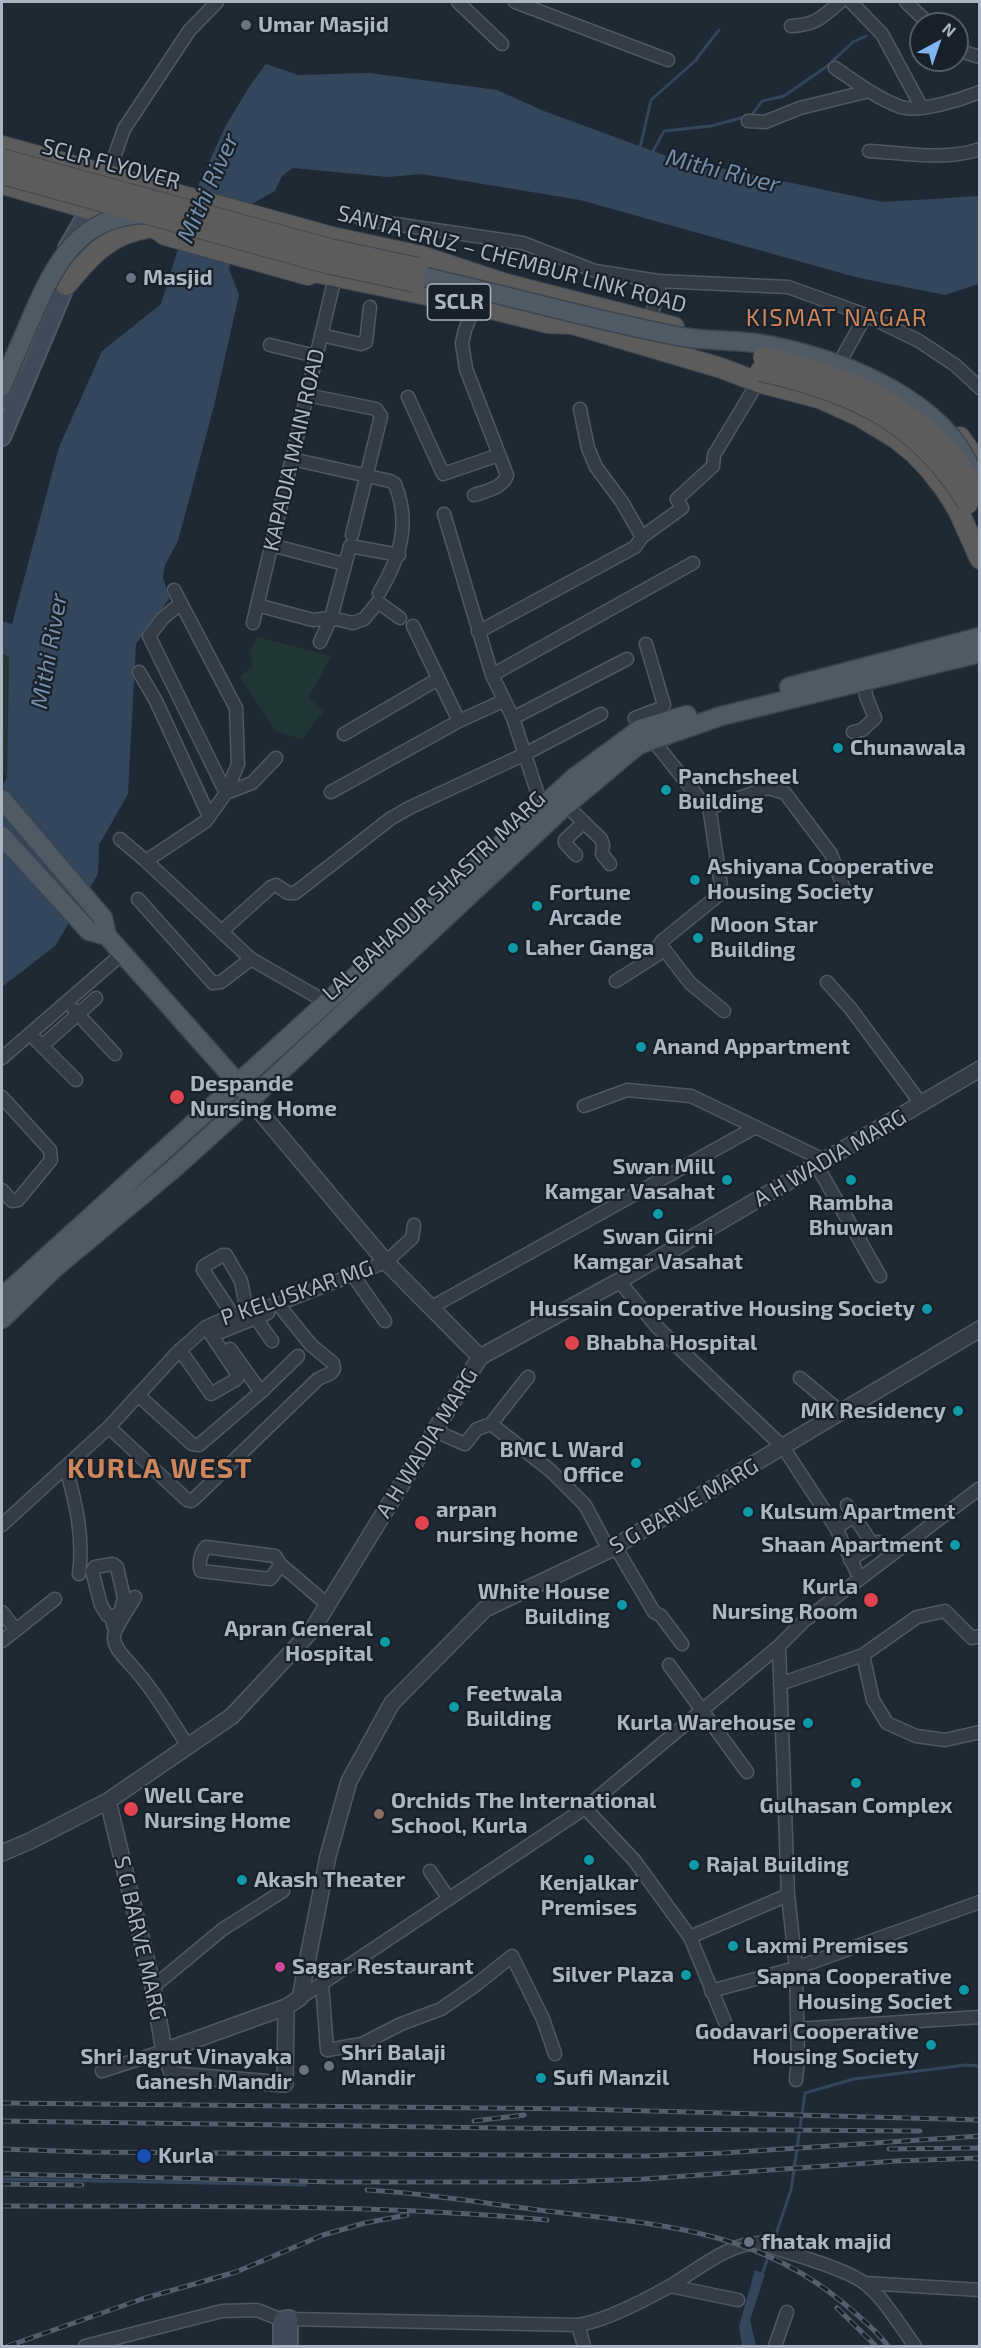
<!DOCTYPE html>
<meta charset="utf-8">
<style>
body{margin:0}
#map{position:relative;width:981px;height:2348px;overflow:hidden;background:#1f2934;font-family:"Exo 2",sans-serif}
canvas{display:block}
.frame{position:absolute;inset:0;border:3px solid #acb6c2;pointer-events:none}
.north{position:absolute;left:909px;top:12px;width:60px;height:60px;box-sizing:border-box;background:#182029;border:2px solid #535c66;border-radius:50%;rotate:40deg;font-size:16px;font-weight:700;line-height:24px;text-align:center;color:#acb6c2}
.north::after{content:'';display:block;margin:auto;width:21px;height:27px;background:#81b4f2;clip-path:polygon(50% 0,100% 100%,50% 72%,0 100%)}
</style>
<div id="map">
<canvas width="981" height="2348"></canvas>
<div class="frame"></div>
<div class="north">N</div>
</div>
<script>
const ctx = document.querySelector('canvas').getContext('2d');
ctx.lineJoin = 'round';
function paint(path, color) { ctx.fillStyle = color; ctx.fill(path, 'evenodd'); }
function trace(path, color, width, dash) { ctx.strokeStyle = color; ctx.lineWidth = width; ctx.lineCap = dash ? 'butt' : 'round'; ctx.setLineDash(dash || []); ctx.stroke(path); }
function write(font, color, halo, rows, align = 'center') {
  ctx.font = font + ' "Exo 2",sans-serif'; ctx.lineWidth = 4.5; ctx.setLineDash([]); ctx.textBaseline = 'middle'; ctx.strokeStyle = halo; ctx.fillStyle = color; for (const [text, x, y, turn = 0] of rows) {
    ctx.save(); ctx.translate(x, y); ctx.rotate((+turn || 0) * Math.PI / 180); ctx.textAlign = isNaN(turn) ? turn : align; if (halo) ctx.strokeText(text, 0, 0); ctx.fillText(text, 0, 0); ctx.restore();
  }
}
const green = new Path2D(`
 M258,637L331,656L309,697L323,712L302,739L276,731L240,677L253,666L249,650Z
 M2,654L9,657L7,778L2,772Z`);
const water = new Path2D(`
 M266,64L298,75L370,73L497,90L544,111L672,158L883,202L979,196V284L945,295L859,278L580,200L422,174L388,177L293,168L282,176L275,191L248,206L229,269L239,295L214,406L178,541L165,565L163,577L169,599L136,644L128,794L99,845L98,874L55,946L2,987V786L7,778L9,657L2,654V621L12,624L59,447L102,351L161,304L196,190L226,125L251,84Z
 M755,2270L765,2274L750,2320L756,2346H742L739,2326Z`);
const stream = new Path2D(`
 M640,148L651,100L695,61L719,30
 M651,155L664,131L711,126L752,115L762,101L784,96L826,67L853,42L866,36
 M2,2179L306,2185
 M773,2243L791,2190L805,2093L854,2079L966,2065L980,2066
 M761,2277L771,2249`);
const minor = new Path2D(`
 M458,2L502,44
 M515,2L668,60
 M851,2L882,34L922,108
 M906,2L929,24
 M791,26C815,25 823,17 840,2
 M957,50L980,57
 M835,68C856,82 878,99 901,107C920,113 962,99 980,92
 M748,121L765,122L800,108L869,91
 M869,151C904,153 946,161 980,149
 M110,169L124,129L189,31L217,2
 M361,219L523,243L595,271L658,281L788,287L866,315L919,341L955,365L980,388
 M650,321L661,281
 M321,335L361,344L366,342L370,307
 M270,345L316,356
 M841,360L866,315
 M307,395L376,409L381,416L352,535
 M408,397L443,474L499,455
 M292,459L390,481L395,484C411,524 400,558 379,593
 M474,495C486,491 503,488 507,475L466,369L462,343L465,330L475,305
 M444,514L492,675L513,718L542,807
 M642,537L682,508L677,499L713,466L714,455L758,382
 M271,545L344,564
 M174,590L236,708L238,764L226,793
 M181,603L163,618L149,636L226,793
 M257,605L313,620L331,618L353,623L364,619L378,602L400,618
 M253,623L335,277
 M413,626L459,721
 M478,632L635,547L642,537L622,502L596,467L588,448L580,409
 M320,642L331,618L350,546L399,555
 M139,672L156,701L209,816
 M492,675L693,563
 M513,718L627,659
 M635,718L661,708L664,705L646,644
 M853,732L862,730L875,718L866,696L864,681
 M344,734L438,679
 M652,739L702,802L709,806L718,805L768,788L785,793L831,854L845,892
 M331,792L459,721L503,701
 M566,805L601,839L603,845L602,854L610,864
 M120,839L146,861L251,959L326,1002
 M576,855L565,843V840L584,822
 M146,861L206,821L226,793L252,783L276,758
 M138,899L213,983L221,982L251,959
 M222,931L271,887L276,885L288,893H295L390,819L409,808L523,755L601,714
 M660,944L690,983L724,1011
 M616,981L657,955V948L662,941L720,894L721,886L709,806
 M827,982L851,1009L922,1105
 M74,1010L115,1054
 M36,1040L76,1080
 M42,1046L96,998
 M2,1058L122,954
 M2,1097L50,1150L51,1160L18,1200L12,1201L2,1190
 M584,1106L627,1090L691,1096L826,1161
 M817,1166L880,1276
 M352,1274L385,1321
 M619,1281L657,1327L783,1447L836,1528L860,1579
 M430,1308L754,1128
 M253,1314L272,1341
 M233,1315L203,1270L204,1266L223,1255H226L241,1281L247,1311
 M218,1333L268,1313
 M230,1349L261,1392
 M180,1350L211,1394L237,1379L238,1375L206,1327
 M800,1378L841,1412
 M138,1395L192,1444L199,1445L261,1392L298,1356
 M491,1424L528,1377
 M109,1427L187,1500L191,1501L194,1499L318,1379L331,1373L334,1369L333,1363L311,1345L278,1304
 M435,1431L465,1444L477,1429L491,1424L551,1471L585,1505L609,1550
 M66,1468C76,1503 84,1538 79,1574
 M847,1505L854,1516
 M2,1525L109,1427L176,1354L206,1327L233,1315L278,1304L386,1262L412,1238L414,1225
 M836,1528L854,1516L873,1545
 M615,1546L654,1612L661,1616L682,1644
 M850,1560L878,1542
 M281,1565L275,1556L206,1547C201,1552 198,1564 201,1571L270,1579L281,1565L328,1605
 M135,1597C131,1605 113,1630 114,1638C114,1648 125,1658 131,1665C154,1690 170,1719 188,1746
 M2,1612L16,1630
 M111,1617L120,1613L124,1598L117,1567L113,1564L95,1567L92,1571L101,1605L107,1615L111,1617L115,1631
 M2,1641L55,1599
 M779,1646L788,1895L796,1968L798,2060L796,2080
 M863,1655L873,1700L887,1723L916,1736L945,1740L980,1732
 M669,1665L747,1772
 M780,1684L863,1655L917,1617L945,1611L972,1638L980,1636
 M585,1808L634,1860L690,1937L727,2027
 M430,1871L449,1899
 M690,1937L788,1895
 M322,1983L327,2050L362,2044L401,2024L441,2009L477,1984L512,1956L543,2019L555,2054
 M153,1987L223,1929L283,1891
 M711,1991L796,1968L980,1902
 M300,1998L585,1808L779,1646L804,1621L980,1488
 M796,2029L980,2017
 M102,2071L164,2051
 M865,2283L980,2290
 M670,2286L738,2300
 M289,2319L578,2325C606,2321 647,2299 672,2285C697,2270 730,2242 760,2243C786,2253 847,2268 867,2285C886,2301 900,2326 915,2346
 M578,2325L584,2346
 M85,2346L222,2311L257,2310L282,2320
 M775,2346L787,2312`);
const tertiary = new Path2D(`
 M250,1100L386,1262L480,1357
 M108,1801L153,1987L164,2051L286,2007L300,1998L328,1856L349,1781L392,1703L485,1609L609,1550L980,1329
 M2,1853L30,1841L108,1801L232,1716L312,1630L480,1357L619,1281L980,1069
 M164,2051L171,2070L176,2075L285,2084L286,2007`);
const secondary = new Path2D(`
 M67,248L89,210L94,197
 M2,401L13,374
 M2,437L66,285L95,226
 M282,2346V2320L289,2319V2346`);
const primary = new Path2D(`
 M789,687L980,637
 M2,799L103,918L107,936L244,1090
 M2,836L89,931L107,936
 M2,1297L575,777L640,729L687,715
 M2,1319L56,1267L171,1171L250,1100L563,808L638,745L721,716L980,653`);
const trunk = new Path2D(`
 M2,146L332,237L421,256L506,284L674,327
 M2,184L155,228L165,235L308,275L314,272L475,305L548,323L572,324L721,368L758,382L819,398L859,416L897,439L914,453L930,470L945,489L958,510L980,559
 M66,285C92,255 107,235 148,228
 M960,437L980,466`);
const rail = new Path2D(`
 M2,2103L578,2109L980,2120
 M2,2121L502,2128L920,2131
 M474,2121L524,2115
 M2,2149L87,2152L644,2156L723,2153L980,2136
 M889,2149L980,2148
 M2,2174L334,2182H558L644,2179L896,2161L980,2158
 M2,2184L82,2185
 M367,2190C425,2193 482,2203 539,2210C650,2224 752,2227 842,2302C858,2315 876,2330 888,2346
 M2,2206C183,2207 366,2203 547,2220
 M837,2308L876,2346
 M8,2346L142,2299L236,2272L323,2235L365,2223L407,2215`);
const primaryBridge = new Path2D(`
 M398,271C492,291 584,318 677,336C707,342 738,339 768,345C841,359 948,400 974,477
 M2,386C12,362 23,338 33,314C57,260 80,215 147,214`);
const trunkBridge = new Path2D(`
 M2,159L330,249L418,268
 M2,174L326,263L415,282
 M763,357C857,378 928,409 980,495
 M760,371C851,391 919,421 968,504`);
const markers = [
 [246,25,6,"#6b7280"],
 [131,278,6,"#6b7280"],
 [838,748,6,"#0f9aa8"],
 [666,790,6,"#0f9aa8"],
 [695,880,6,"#0f9aa8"],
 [537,906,6,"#0f9aa8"],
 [698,938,6,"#0f9aa8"],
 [513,948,6,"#0f9aa8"],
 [641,1047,6,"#0f9aa8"],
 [177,1097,8,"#e0444e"],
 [727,1180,6,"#0f9aa8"],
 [851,1180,6,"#0f9aa8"],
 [658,1214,6,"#0f9aa8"],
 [927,1309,6,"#0f9aa8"],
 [572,1343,8,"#e0444e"],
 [958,1411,6,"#0f9aa8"],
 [636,1463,6,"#0f9aa8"],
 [748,1512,6,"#0f9aa8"],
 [422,1523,8,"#e0444e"],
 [955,1545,6,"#0f9aa8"],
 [871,1600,8,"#e0444e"],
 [622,1605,6,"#0f9aa8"],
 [385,1642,6,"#0f9aa8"],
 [454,1707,6,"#0f9aa8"],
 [808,1723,6,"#0f9aa8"],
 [856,1783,6,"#0f9aa8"],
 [131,1809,8,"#e0444e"],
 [379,1814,6,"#8d6e63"],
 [589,1860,6,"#0f9aa8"],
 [694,1865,6,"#0f9aa8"],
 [242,1880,6,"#0f9aa8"],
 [733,1946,6,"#0f9aa8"],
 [280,1967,6,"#d1479c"],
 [686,1975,6,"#0f9aa8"],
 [964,1990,6,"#0f9aa8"],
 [931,2045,6,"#0f9aa8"],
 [329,2066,6,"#6b7280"],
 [304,2070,6,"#6b7280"],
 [541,2078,6,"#0f9aa8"],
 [144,2156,8,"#1a4fb4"],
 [749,2242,6,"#6b7280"]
];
const shields = [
 [459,302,63]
];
const shieldNames = [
 ["SCLR",459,302]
];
const poiNames = [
 ["Umar Masjid",258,25],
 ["Masjid",143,278],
 ["Chunawala",850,748],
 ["Panchsheel",678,777],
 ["Building",678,802],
 ["Ashiyana Cooperative",707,867],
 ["Housing Society",707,892],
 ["Fortune",549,893],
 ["Arcade",549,918],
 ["Moon Star",710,925],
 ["Building",710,950],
 ["Laher Ganga",525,948],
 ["Anand Appartment",653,1047],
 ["Despande",190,1084],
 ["Nursing Home",190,1109],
 ["Swan Mill",715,1167,"right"],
 ["Kamgar Vasahat",715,1192,"right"],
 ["Rambha",851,1203,"center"],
 ["Bhuwan",851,1228,"center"],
 ["Swan Girni",658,1237,"center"],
 ["Kamgar Vasahat",658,1262,"center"],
 ["Hussain Cooperative Housing Society",915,1309,"right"],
 ["Bhabha Hospital",586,1343],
 ["MK Residency",946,1411,"right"],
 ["BMC L Ward",624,1450,"right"],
 ["Office",624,1475,"right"],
 ["arpan",436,1510],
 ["nursing home",436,1535],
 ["Kulsum Apartment",760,1512],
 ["Shaan Apartment",943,1545,"right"],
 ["Kurla",858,1587,"right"],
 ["Nursing Room",858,1612,"right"],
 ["White House",610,1592,"right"],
 ["Building",610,1617,"right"],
 ["Apran General",373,1629,"right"],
 ["Hospital",373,1654,"right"],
 ["Feetwala",466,1694],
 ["Building",466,1719],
 ["Kurla Warehouse",796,1723,"right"],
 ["Well Care",144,1796],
 ["Nursing Home",144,1821],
 ["Orchids The International",391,1801],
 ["School, Kurla",391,1826],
 ["Gulhasan Complex",856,1806,"center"],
 ["Rajal Building",706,1865],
 ["Akash Theater",254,1880],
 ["Kenjalkar",589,1883,"center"],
 ["Premises",589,1908,"center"],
 ["Laxmi Premises",745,1946],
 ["Sagar Restaurant",292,1967],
 ["Silver Plaza",674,1975,"right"],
 ["Sapna Cooperative",952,1977,"right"],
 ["Housing Societ",952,2002,"right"],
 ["Godavari Cooperative",919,2032,"right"],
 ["Housing Society",919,2057,"right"],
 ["Shri Balaji",341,2053],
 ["Mandir",341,2078],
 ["Shri Jagrut Vinayaka",292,2057,"right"],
 ["Ganesh Mandir",292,2082,"right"],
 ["Sufi Manzil",553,2078],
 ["Kurla",158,2156],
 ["fhatak majid",761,2242]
];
const streetNames = [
 ["SCLR FLYOVER",111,164,15],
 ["SANTA CRUZ – CHEMBUR LINK ROAD",512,259,15],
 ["KAPADIA MAIN ROAD",294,450,-77],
 ["LAL BAHADUR SHASTRI MARG",434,896,-43],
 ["A H WADIA MARG",830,1158,-30],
 ["P KELUSKAR MG",297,1293,-19],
 ["A H WADIA MARG",427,1443,-58],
 ["S G BARVE MARG",684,1506,-30],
 ["S G BARVE MARG",140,1938,77]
];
const waterNames = [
 ["Mithi River",723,171,14],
 ["Mithi River",208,188,-66],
 ["Mithi River",49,651,-80]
];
const neighbourhoodNames = [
 ["KISMAT NAGAR",837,318]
];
const districtNames = [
 ["KURLA WEST",160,1469]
];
paint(green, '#223636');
paint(water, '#33465b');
trace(stream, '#33465b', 3);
trace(minor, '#505963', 15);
trace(tertiary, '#505963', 18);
trace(secondary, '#505963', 20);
trace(primary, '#3c444e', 21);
trace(trunk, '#3d464f', 22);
trace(minor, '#333b44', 12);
trace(tertiary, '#333b44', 15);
trace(secondary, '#414b57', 16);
trace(primary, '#505a65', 18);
trace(trunk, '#5d5c5a', 20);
trace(rail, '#555f6b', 5);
trace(rail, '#182029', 3, [9]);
trace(primaryBridge, '#3c444e', 21, []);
trace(trunkBridge, '#3d464f', 22, []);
trace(primaryBridge, '#505a65', 18);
trace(trunkBridge, '#5d5c5a', 20);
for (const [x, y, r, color] of markers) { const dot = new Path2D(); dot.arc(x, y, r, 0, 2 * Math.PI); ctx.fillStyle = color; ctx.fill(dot); trace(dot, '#182029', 2); }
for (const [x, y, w] of shields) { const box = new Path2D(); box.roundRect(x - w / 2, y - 18, w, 36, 4.5); ctx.fillStyle = '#182029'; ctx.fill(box); trace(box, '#acb6c2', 1.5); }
write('bold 21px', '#acb6c2', null, shieldNames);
write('bold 22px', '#acb6c2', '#182029', poiNames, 'left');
write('22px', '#acb6c2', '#182029', streetNames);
write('italic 24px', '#758eaa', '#182029', waterNames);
ctx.letterSpacing = '1.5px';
write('24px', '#cd865c', '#182029', neighbourhoodNames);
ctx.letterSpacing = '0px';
ctx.letterSpacing = '1.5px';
write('bold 28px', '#cd865c', '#182029', districtNames);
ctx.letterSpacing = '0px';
</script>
